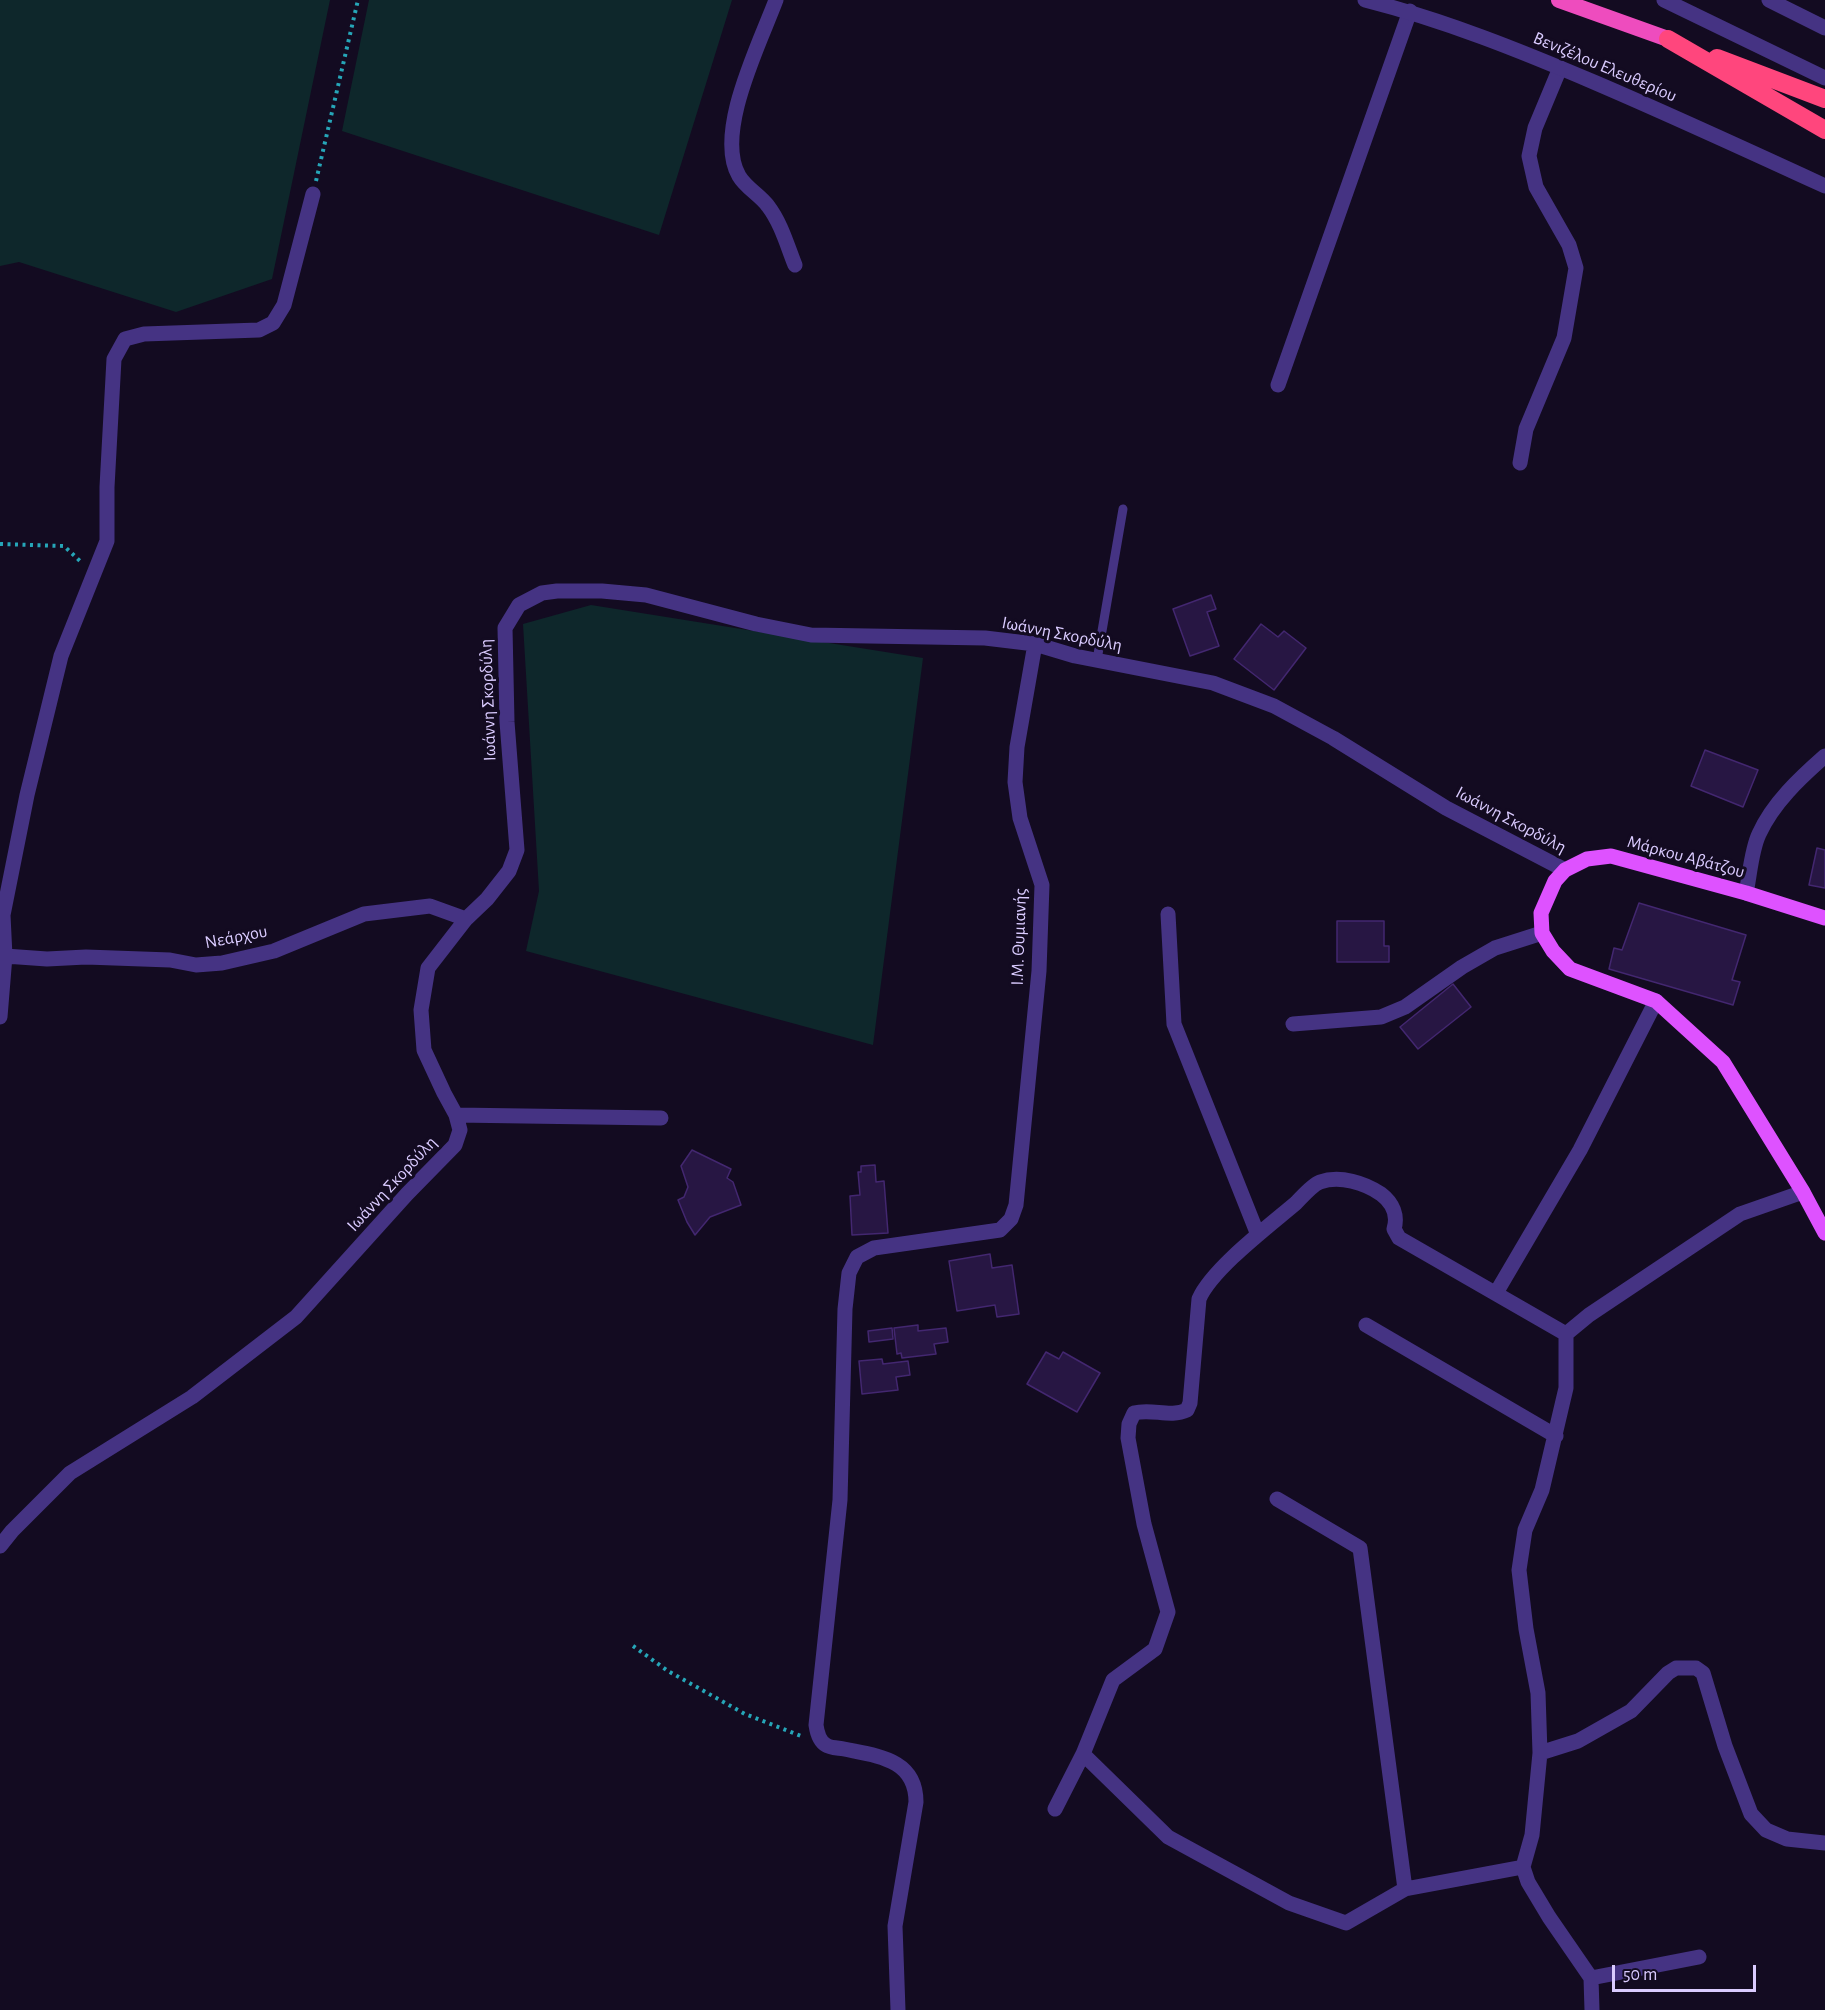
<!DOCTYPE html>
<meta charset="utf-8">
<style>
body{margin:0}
#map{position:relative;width:1825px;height:2010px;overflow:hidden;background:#130b21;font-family:"Alegreya Sans",sans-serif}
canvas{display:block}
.scale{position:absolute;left:1612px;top:1965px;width:144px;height:27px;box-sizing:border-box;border:3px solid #dacbff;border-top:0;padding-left:8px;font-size:18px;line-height:21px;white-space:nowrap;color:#dacbff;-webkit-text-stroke:4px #130b21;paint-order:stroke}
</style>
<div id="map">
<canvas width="1825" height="2010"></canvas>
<div class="scale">50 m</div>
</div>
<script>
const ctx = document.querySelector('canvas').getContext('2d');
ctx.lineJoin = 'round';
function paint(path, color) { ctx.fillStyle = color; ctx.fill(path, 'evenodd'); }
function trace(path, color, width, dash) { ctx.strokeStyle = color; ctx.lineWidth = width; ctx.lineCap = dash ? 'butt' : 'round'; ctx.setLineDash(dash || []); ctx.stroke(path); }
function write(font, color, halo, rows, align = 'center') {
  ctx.font = font + ' "Alegreya Sans",sans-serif'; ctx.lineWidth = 6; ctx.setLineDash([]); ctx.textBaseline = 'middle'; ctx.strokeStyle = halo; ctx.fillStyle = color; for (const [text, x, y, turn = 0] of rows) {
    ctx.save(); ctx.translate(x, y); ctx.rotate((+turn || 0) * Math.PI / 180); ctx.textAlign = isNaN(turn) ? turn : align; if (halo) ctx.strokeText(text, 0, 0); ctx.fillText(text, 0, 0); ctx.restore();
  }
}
const green = new Path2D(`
 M0,0H330L272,279L176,312L19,262L0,266Z
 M369,0H732L659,235L342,131Z
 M591,605L923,658L873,1045L526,951L539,891L523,624Z`);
const building = new Path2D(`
 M1211,595L1216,609L1207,612L1219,646L1190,656L1173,609Z
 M1261,624L1278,637L1284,631L1306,648L1274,690L1234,659Z
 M1705,750L1758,770L1743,807L1691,786Z
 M1817,848L1825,850V888L1809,885Z
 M1639,903L1746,935L1732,980L1740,982L1733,1005L1609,969L1614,948L1622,950Z
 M1337,921H1384V946H1389V962H1337Z
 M1453,984L1471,1007L1418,1049L1400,1027Z
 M692,1150L731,1169L727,1178L733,1182L741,1205L710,1217L695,1235L687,1222L678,1200L684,1197L688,1187L681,1166Z
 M875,1165L876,1182L884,1181L888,1233L852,1235L850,1196L860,1195L858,1172H861V1166Z
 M990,1254L992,1268L1012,1265L1019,1314L997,1317L995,1305L957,1311L949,1261Z
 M918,1325V1331L946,1328L948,1342L934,1344L936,1354L902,1358L901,1353L897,1354L894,1328Z
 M892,1328L893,1339L869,1342L868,1331Z
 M1046,1352L1059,1359L1063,1352L1100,1373L1077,1412L1027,1384Z
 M882,1359L883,1364L908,1361L910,1375L896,1377L898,1390L862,1394L859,1361Z`);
const path = new Path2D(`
 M316,181L358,0
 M0,544L64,546L80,561
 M633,1646L668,1671L745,1714L801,1736`);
const service = new Path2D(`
 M1097,660L1123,509`);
const minor = new Path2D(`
 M776,0C760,43 714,133 739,176C746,188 760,195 768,206C781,223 787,245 795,265
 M1769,0L1825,28
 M1278,385L1410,11
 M1520,463L1526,429L1564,338L1576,268L1569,245L1536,187L1529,156L1535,128L1560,68
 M1746,893C1750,875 1751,851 1759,834C1773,803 1800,778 1825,756
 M1168,914L1174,1024L1258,1235
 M5,956L47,959L86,957L170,960L196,965L222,963L274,951L364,914L430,906L466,919
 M0,1017L5,956L3,915L27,795L61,656L107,541V487L114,359L125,339L144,334L259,330L273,323L284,305L313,194
 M1293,1024L1381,1017L1405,1007L1462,967L1495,948L1542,933
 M456,1115L661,1118
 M1496,1293L1580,1150L1656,1001
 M1366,1325L1556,1436
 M1277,1499L1360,1548L1405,1889
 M0,1546L12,1531L70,1473L192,1397L296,1317L407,1194L455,1145L460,1130L456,1115L444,1093L424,1050L421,1010L428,968L466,919L487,899L509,871L517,850L507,722L505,628L519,605L542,593L557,591H602L646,595L756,624L811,635L985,638L1035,644L1075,656L1213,683L1274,706L1333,738L1446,808L1565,870
 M1540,1753L1578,1741L1631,1711L1668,1673L1676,1668H1696L1703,1673L1725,1746L1751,1814L1766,1830L1787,1839L1825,1843
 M1083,1754L1113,1680L1155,1649L1168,1612L1144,1524L1128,1438L1129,1424L1134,1413C1152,1408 1170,1418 1187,1410L1190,1403L1199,1299C1212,1269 1269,1226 1296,1203C1302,1197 1312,1185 1320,1182C1340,1175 1365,1183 1381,1194C1393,1203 1398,1216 1394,1229L1399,1238L1566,1334
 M1055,1809L1083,1754L1168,1837L1289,1903L1346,1923L1405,1889L1523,1867
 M1591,1978L1699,1957
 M898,2010L895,1926L916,1802C916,1759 878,1756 844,1749C839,1748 830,1748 826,1745C819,1741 817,1732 816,1725L840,1500L845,1309L849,1273L857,1257L874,1248L1000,1230L1011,1219L1016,1205L1039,971L1042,885L1020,818L1015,782L1017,747L1035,644
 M1592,2010L1591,1978L1549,1917L1528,1882L1523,1867L1532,1835L1540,1753L1538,1693L1526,1629L1519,1570L1525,1530L1542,1490L1566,1388V1334L1589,1315L1740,1214L1803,1192`);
const tertiary = new Path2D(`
 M1365,0C1444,20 1521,51 1596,83C1673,116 1749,151 1825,186
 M1664,0L1825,78`);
const primary = new Path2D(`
 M1825,918L1746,893L1611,856L1587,859L1565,870L1555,881L1541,913L1542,933L1553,951L1570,969L1656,1001L1723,1062L1803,1192L1825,1233`);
const trunk = new Path2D(`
 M1559,0L1668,39`);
const motorway = new Path2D(`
 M1668,39L1825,130
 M1717,58L1825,99`);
const streetNames = [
 ["Βενιζέλου Ελευθερίου",1605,67,23],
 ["Ιωάννη Σκορδύλη",1062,634,11],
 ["Ιωάννη Σκορδύλη",488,700,-92],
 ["Ιωάννη Σκορδύλη",1511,820,28],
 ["Μάρκου Αβάτζου",1686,857,15],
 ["Νεάρχου",236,937,-11],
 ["Ι.Μ. Θυμιανής",1019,937,-88],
 ["Ιωάννη Σκορδύλη",392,1184,-47]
];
paint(green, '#0e272b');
paint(building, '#271643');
trace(building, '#432770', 1.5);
trace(path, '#26a6b8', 4, [3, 4.5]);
trace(service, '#453383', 9);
trace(minor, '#453383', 15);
trace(tertiary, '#453383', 15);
trace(primary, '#de52ff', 15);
trace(trunk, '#ee4cbe', 16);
trace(motorway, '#ff467d', 18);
write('18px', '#dacbff', '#130b21', streetNames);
</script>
